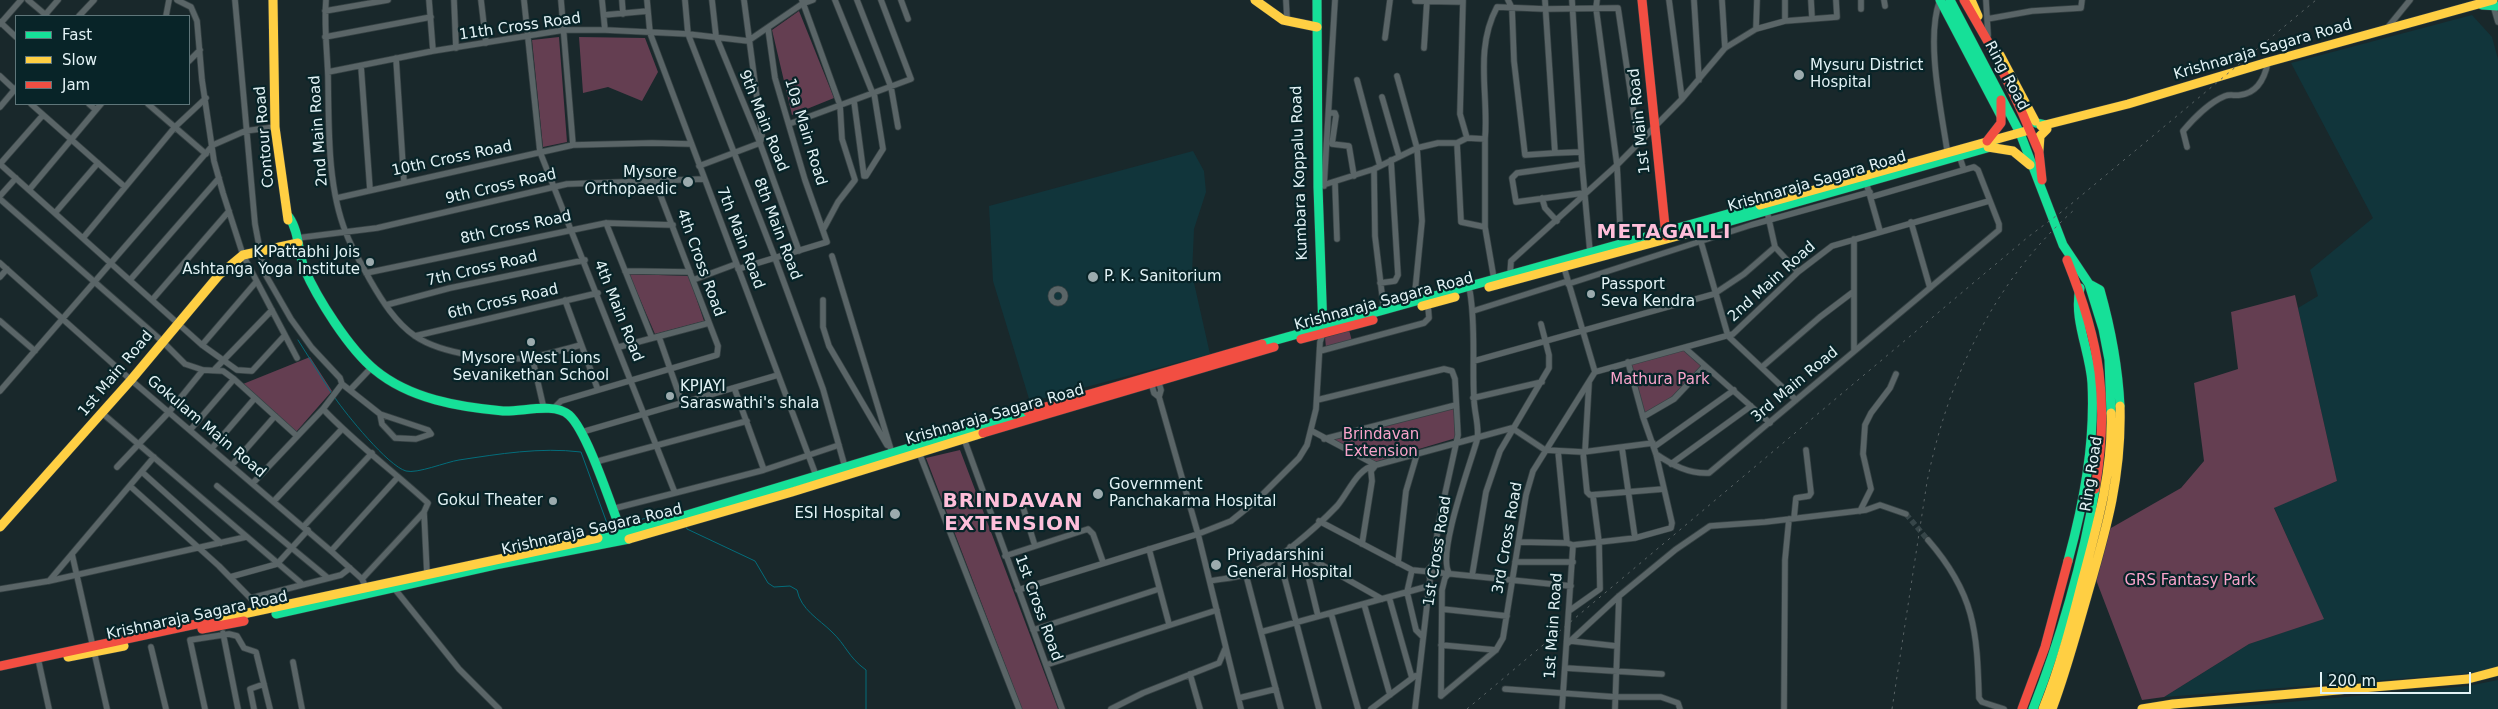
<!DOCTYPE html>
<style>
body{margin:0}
#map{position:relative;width:2498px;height:709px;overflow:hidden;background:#19282b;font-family:"DejaVu Sans",sans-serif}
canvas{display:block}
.legend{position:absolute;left:15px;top:15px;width:175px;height:90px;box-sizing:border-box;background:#082428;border:1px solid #5f767a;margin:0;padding:6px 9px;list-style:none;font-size:15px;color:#e2f2f5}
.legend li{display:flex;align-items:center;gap:10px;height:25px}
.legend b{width:25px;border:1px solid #5f767a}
.scale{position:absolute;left:2320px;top:672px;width:151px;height:22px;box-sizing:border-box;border:2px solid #e2f2f5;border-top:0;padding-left:6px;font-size:15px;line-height:18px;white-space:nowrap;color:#e2f2f5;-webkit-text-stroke:4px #082428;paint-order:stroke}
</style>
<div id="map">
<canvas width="2498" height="709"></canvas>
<ul class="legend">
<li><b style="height:6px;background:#16e098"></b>Fast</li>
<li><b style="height:6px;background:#ffcf43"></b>Slow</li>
<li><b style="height:6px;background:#f24e42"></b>Jam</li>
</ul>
<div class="scale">200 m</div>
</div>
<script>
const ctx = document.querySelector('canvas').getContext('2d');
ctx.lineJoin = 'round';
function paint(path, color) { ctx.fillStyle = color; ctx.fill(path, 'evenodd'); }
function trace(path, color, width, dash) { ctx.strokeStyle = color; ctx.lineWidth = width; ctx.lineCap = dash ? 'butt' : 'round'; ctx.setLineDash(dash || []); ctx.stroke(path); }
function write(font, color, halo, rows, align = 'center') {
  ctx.font = font + ' "DejaVu Sans",sans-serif'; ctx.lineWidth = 4.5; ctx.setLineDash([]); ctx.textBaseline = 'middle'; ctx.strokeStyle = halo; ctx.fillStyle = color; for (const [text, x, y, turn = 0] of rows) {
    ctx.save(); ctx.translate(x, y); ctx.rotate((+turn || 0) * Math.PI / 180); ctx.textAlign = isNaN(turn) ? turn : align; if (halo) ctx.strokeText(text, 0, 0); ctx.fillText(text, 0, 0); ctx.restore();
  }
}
const built = new Path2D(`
 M2472,15L2492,37L2498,59V666L2475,673L2164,697L2249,644L2323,619L2274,507L2337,481L2298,308L2318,296L2310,270L2373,218L2291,63Z
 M1193,151L1204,171L1206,192L1194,229L1192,274L1210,354L1030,402L993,281L989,206Z
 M2498,680V709H2211L2468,686Z`);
const green = new Path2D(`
 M799,11L834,98L792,115L772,30Z
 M559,37L567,142L543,147L532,40Z
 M579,37L645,38L658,72L642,101L608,87L583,93Z
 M629,274L689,276L704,321L655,334Z
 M2295,295L2337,481L2274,508L2324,619L2249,644L2164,697L2142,700L2090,564L2097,536L2181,488L2204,461L2194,383L2238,369L2231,312Z
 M1349,330L1352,341L1326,348L1325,337Z
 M1685,348L1705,366L1674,399L1643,417L1628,362Z
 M310,357L332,391L296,432L243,384Z
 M1455,407L1456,438L1375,462L1331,440Z
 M960,450L1058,709H1022L926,458Z`);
const stream = new Path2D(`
 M298,340L332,394
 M335,398C346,414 388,466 406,471C417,474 446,462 459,460C499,454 540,447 581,452L608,526L615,527
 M623,525L679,508L681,513
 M686,526L687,529L755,561L768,583L774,587L790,586L797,590C801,610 819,619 832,632C846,645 848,657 866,670V709`);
const streetTunnel = new Path2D(`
 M1906,514L1928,540`);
const street = new Path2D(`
 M28,0L47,16
 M177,0L191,7L197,21L202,80L214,161L223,193L243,255L297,358
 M235,0L255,224L264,272L291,319L312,348L340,378L342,384L323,409L253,483
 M326,0C324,26 327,50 328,76C329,126 327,186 346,233C352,249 362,265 370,280C382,301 396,323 415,336C441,354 503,363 533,357C549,354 565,349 581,345
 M429,0L433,51
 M454,0L456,48
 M481,0L486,43
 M524,0L540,152L675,493L764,470L839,445
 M561,0L573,145
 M602,0L605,30
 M622,0L623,14
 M647,0L650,33L817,478
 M685,0L688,34L775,258L823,389L845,467
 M712,0L716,36L760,143L799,251
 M802,0L840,105L842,139L855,180L838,202L823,230
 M835,0L873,94
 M857,0L891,87L898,127
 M901,0L908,19
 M1286,0L1287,18
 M1463,0L1460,114L1467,138L1485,139V227L1494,279
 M1508,0L1512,8L1514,61L1525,155L1555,153
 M1545,0L1555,153L1581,152
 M1572,0L1582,164L1590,252
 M1597,0L1596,8L1617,165L1621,244
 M1669,0L1682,99
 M1694,0L1699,80
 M1722,0L1725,48
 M1785,0V21
 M1811,0L1812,18
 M1861,0V9
 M1884,0L1885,6
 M1940,0C1925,39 1942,114 1948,156
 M1986,0L1988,35
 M1415,1L1463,2
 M2493,5L2498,22
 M325,11L388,0
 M45,15L58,0
 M604,15L648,11
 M79,16L94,0
 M166,16L169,0
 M1987,19L2032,11L2081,8L2082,0
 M0,22L16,37
 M0,24L21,0
 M2388,27L2410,0
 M1756,29L1757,0
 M325,37L431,17
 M1385,38L1390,0
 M748,41L802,4L813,0
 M1424,48L1427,0
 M396,58L404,182
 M189,61L200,50
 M361,66L370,190
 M328,72L433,51L564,30H605L688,34L748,41
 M0,76L16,91
 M1397,76L1417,148L1422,221L1414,302
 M1357,80L1380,166
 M1382,97L1399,156
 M854,101L864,176
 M31,104L125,187
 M89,104L96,110
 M148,104L206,154
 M0,107L16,88
 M1329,113H1335L1336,116L1332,144L1349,146L1354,176
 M789,124L911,79L881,0
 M1467,138L1457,143L1461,222L1485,227
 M1485,139C1489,95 1474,50 1497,7L1545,9L1618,8L1638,142
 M2187,147L2183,131C2193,119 2210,102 2225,96C2230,94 2235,96 2240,95C2258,93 2265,77 2268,62
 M1959,155L1964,170
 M0,164L202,345L237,370L252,371L285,335
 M0,164L43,115
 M1582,164L1517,173L1512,178L1516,202L1584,193
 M699,166L760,143L762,136L744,0
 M1374,169L1375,236L1384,311
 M864,176H866L883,149L874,93
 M1866,182L1880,231
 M1335,183L1337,239
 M1320,186L1374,169L1417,148L1438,143H1457
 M1324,186L1335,0
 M29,190L101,104
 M0,196L16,178
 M337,198L573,145L652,143L691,144
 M1542,198L1545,208L1557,221
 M0,199L162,341L185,364L203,370
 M1767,211L1775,247L1798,272
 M55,213L98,163
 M1911,222L1930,288
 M606,223L652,338
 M1697,228L1728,336L1796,400
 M83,238L175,127L206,98
 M297,238L377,228L567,184L704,179
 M832,256L892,453
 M0,263L131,380L331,551L362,579L367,590
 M738,269L827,242L805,180L775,78L768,28
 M625,271L690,272
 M366,273L606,223L673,225
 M1510,275L1511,261L1617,165L1682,99L1725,48L1756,29L1785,21L1837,17L1836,0
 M0,277L7,269
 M130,280L219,178
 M693,280L736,264
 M1380,283L1395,281L1398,275L1391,160
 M1568,284L1751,225L1870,192
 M1051 296a7 7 0 1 1 14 0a7 7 0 1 1-14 0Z
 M152,300L229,211
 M565,300L598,390
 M823,300V327L829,346L887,445
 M386,305L450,288L585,260
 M1473,311L1568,281
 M0,321L35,351
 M415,336L598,293
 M659,337L682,403
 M202,345L256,282
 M619,347L709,323
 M1685,348L1770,423
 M1320,351L1424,323L1429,318L1428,305
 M1854,351V239
 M532,357L544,409
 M1474,361L1714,294L1744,274L1775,247
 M1762,367L1820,317L1853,292
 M215,369L272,310
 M1595,372L1733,334L1798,272L1832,246L1989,201
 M1158,380L1161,390L1159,397L1198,534L1241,709
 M1151,382L1154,393L1159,397
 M342,384L380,414L428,430L431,434L416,439L395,438L382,424L380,414
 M351,389L371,368
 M735,390L764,470
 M0,391L213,145L245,131L275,127
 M1473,398L1542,382
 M1317,400L1444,369L1452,371L1455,379L1458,435L1439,521L1433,564L1428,570L1430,579L1415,709
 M554,408L561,401L717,355L718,346L655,181
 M323,409C355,443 393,471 428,503L424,512L362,579
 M102,413L301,583
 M1643,417L1674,399L1705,366
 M191,429L234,379
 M1312,431L1376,465L1512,428L1545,450L1583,452L1653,443
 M582,432L778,375
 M963,436L1062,709
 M1324,439L1456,405
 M1654,447L1734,390
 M212,448L255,398
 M1622,448L1635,538
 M918,450L1019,709
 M1558,451L1567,543
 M1583,452L1587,492L1590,495L1664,489
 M1585,452L1589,383
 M1656,454C1672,465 1689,474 1709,473L1999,230V224L1978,170L1974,167L1871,197
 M595,462L747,421
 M1671,464L1751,406
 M232,465L275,416
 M117,467L169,412L203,370L223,371L234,379L297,436
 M142,472L221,543
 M130,486L219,566L263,611
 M217,486L328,578
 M274,501L342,429
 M1023,507L1035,546
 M612,509L675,493
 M1860,511L1871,489L1863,454L1865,425L1871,413L1890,388L1896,374
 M424,512L427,574
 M1794,518L1796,498L1809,496L1811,493L1806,450
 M1319,521L1412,570L1571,586
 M304,526L372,453
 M1928,540C1975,594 1977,631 1979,698L1982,702L2004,709
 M1519,542L1567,543L1573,545L1635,538L1671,528L1672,523L1656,454L1643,417L1628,362
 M1362,544L1372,481L1371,471L1375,466
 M1290,547L1382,599
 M1149,549L1169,624
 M331,551L398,477
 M72,554L107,709
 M1303,554L1318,616
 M1005,556L1088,529L1093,534L1103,562
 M1279,557L1319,709
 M1515,562H1573
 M1398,563L1406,491L1417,454
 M1412,570L1407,592L1416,630L1422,636
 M1246,575L1281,709
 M1472,576L1486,492L1500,451L1549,368V355L1541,324
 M230,577L277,564L308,530
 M49,581L154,457
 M1210,581C1221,579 1233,578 1244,575C1272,567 1317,527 1337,506C1349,492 1357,468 1376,465
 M394,588L459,669L499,709
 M0,589L49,581L246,537
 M1018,590L1198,534L1231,521L1256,501L1299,458L1307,445L1316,409L1320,342L1323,333
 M1389,597L1412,678
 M251,598L341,575L350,568
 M1364,604L1390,695
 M1442,609L1507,616
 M1569,611L1600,589L1599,542L1593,496
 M1331,613L1358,709
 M1033,630L1159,589
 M1261,632L1429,586
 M223,633L238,709
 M1571,641L1616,646
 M1567,644L1619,596L1675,550L1710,526L1765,522L1866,510L1880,505L1906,514
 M1441,645L1496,650
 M151,647L166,709
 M293,662L302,709
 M39,663L49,709
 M1046,665L1217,610
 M1565,668L1662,674
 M1190,674L1200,709
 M1505,689L1616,697H1661L1678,703L1680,709
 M1441,696L1496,650L1503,638L1526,495L1533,471L1595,372L1563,264
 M1441,696L1442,590L1445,578L1449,573C1437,553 1470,465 1477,440C1480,428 1474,412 1474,399C1472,363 1476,328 1470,292
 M1239,698L1276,689
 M205,709L190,640L229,634L237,636L244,648L256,652L270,709
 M254,709L250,689L264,684
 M1111,709L1143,693L1219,663L1225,649
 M1371,709L1415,676
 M1562,709L1573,545
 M1615,709L1619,596
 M1784,709L1785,560L1789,519`);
const fast = new Path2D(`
 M1317,0L1318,187L1323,330
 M1940,0L2001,116
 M1950,0L2020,133L2063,245L2089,284L2103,329L2109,360L2111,413
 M2482,5L2498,6
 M2023,112L2036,123L2046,125
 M289,217C299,231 298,252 304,268C317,298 349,349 375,370C410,399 459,407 503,411C523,412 554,402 569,415C588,432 612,509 623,536
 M1685,234L1994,146
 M2089,284L2100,290C2111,329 2118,366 2120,406
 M1262,344L1760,205
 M598,538L637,530L1028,412
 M2068,561C2084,502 2095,444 2092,383C2090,351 2073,320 2080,288
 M276,614L495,565L629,539
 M2033,709C2059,643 2084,559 2095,489`);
const slow = new Path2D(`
 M273,0L275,127L288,220
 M1255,0L1283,20L1317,27
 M1971,0L1978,16
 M2000,55L2035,121
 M2041,126L2128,104L2268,62L2493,0
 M1988,147L2013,151L2030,165
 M2039,150L2040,136L2047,129
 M1760,205L2026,131
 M1489,287L1685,234
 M1422,306L1455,297
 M0,527L131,380L219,275L243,255L298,243
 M629,539L792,492L983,433
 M215,620L598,538
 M68,657L124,646
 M2043,709C2060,667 2071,625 2082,582C2097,526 2113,471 2111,413
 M2052,709C2066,672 2076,634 2087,596C2106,530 2122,477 2120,406
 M2142,709L2173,704L2468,679L2498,671`);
const jam = new Path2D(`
 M1642,0L1666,236
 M1964,0L1991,47L2021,110L2039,152L2042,180
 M1987,141L2001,123V100
 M2067,260C2100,342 2110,401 2095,489
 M1301,339L1373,320
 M1028,412L1262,344
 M983,433L1274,347
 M202,629L244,621
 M0,666L215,620
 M2022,709L2045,647L2068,561`);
const rail = new Path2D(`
 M1467,709L2028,237L2064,210L2316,0
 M1892,709L1927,482C1948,378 1994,281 2074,210`);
const markers = [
 [1799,75,6,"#9cabae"],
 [688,182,6,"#9cabae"],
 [370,262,5,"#9cabae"],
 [1093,277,6,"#9cabae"],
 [1591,294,5,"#9cabae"],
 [531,342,5,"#9cabae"],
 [670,396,5,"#9cabae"],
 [1098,494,6,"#9cabae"],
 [553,501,5,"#9cabae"],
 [895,514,6,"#9cabae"],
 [1216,565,6,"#9cabae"]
];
const streetNames = [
 ["11th Cross Road",520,27,-8],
 ["Krishnaraja Sagara Road",2263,50,-16],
 ["Ring Road",2006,76,62],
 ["9th Main Road",763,121,68],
 ["1st Main Road",1640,121,-96],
 ["2nd Main Road",319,131,-94],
 ["10a Main Road",805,132,73],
 ["Contour Road",265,137,-95],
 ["10th Cross Road",452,159,-12],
 ["Kumbara Koppalu Road",1300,173,-92],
 ["Krishnaraja Sagara Road",1817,182,-16],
 ["9th Cross Road",501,187,-13],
 ["8th Cross Road",516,228,-12],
 ["8th Main Road",777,229,69],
 ["7th Main Road",740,238,69],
 ["4th Cross Road",700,263,70],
 ["7th Cross Road",482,269,-13],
 ["2nd Main Road",1772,282,-42],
 ["6th Cross Road",503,302,-13],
 ["Krishnaraja Sagara Road",1384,302,-15],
 ["4th Main Road",618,311,68],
 ["1st Main Road",116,374,-50],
 ["3rd Main Road",1795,385,-40],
 ["Krishnaraja Sagara Road",995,415,-16],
 ["Gokulam Main Road",206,427,40],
 ["Ring Road",2092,474,-81],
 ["Krishnaraja Sagara Road",592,530,-13],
 ["3rd Cross Road",1508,538,-80],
 ["1st Cross Road",1438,551,-81],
 ["1st Cross Road",1038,608,70],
 ["Krishnaraja Sagara Road",197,616,-12],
 ["1st Main Road",1554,626,-86]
];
const poiNames = [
 ["Mysuru District",1810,66],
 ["Hospital",1810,83],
 ["Mysore",677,173,"right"],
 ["Orthopaedic",677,190,"right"],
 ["K Pattabhi Jois",360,253,"right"],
 ["Ashtanga Yoga Institute",360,270,"right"],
 ["P. K. Sanitorium",1104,277],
 ["Passport",1601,285],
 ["Seva Kendra",1601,302],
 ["Mysore West Lions",531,359,"center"],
 ["Sevanikethan School",531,376,"center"],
 ["KPJAYI",680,387],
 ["Saraswathi's shala",680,404],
 ["Government",1109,485],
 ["Panchakarma Hospital",1109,502],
 ["Gokul Theater",543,501,"right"],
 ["ESI Hospital",884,514,"right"],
 ["Priyadarshini",1227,556],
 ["General Hospital",1227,573]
];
const parkNames = [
 ["Mathura Park",1660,380],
 ["Brindavan",1381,435],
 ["Extension",1381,452],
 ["GRS Fantasy Park",2190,581]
];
const districtNames = [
 ["METAGALLI",1664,233],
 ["BRINDAVAN",1013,502],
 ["EXTENSION",1013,525]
];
paint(built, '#11353b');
paint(green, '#643e51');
trace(stream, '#046d7b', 1);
trace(streetTunnel, '#374649', 5.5, [5.5, 3]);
trace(street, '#364244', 7);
trace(fast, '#364244', 10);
trace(slow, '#364244', 10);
trace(jam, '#364244', 10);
trace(street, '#5a6567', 5.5);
trace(fast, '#16e098', 9);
trace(slow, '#ffcf43', 9);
trace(jam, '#f24e42', 9);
trace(rail, '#5a6466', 1, [2.5, 5]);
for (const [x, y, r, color] of markers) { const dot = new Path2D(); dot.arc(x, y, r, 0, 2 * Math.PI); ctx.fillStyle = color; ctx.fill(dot); trace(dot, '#082428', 2); }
write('15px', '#e2f2f5', '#082428', streetNames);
write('15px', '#e2f2f5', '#082428', poiNames, 'left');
write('15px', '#f9a3ca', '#082428', parkNames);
ctx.letterSpacing = '1px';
write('bold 20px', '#febfda', '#082428', districtNames);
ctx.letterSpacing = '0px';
</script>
